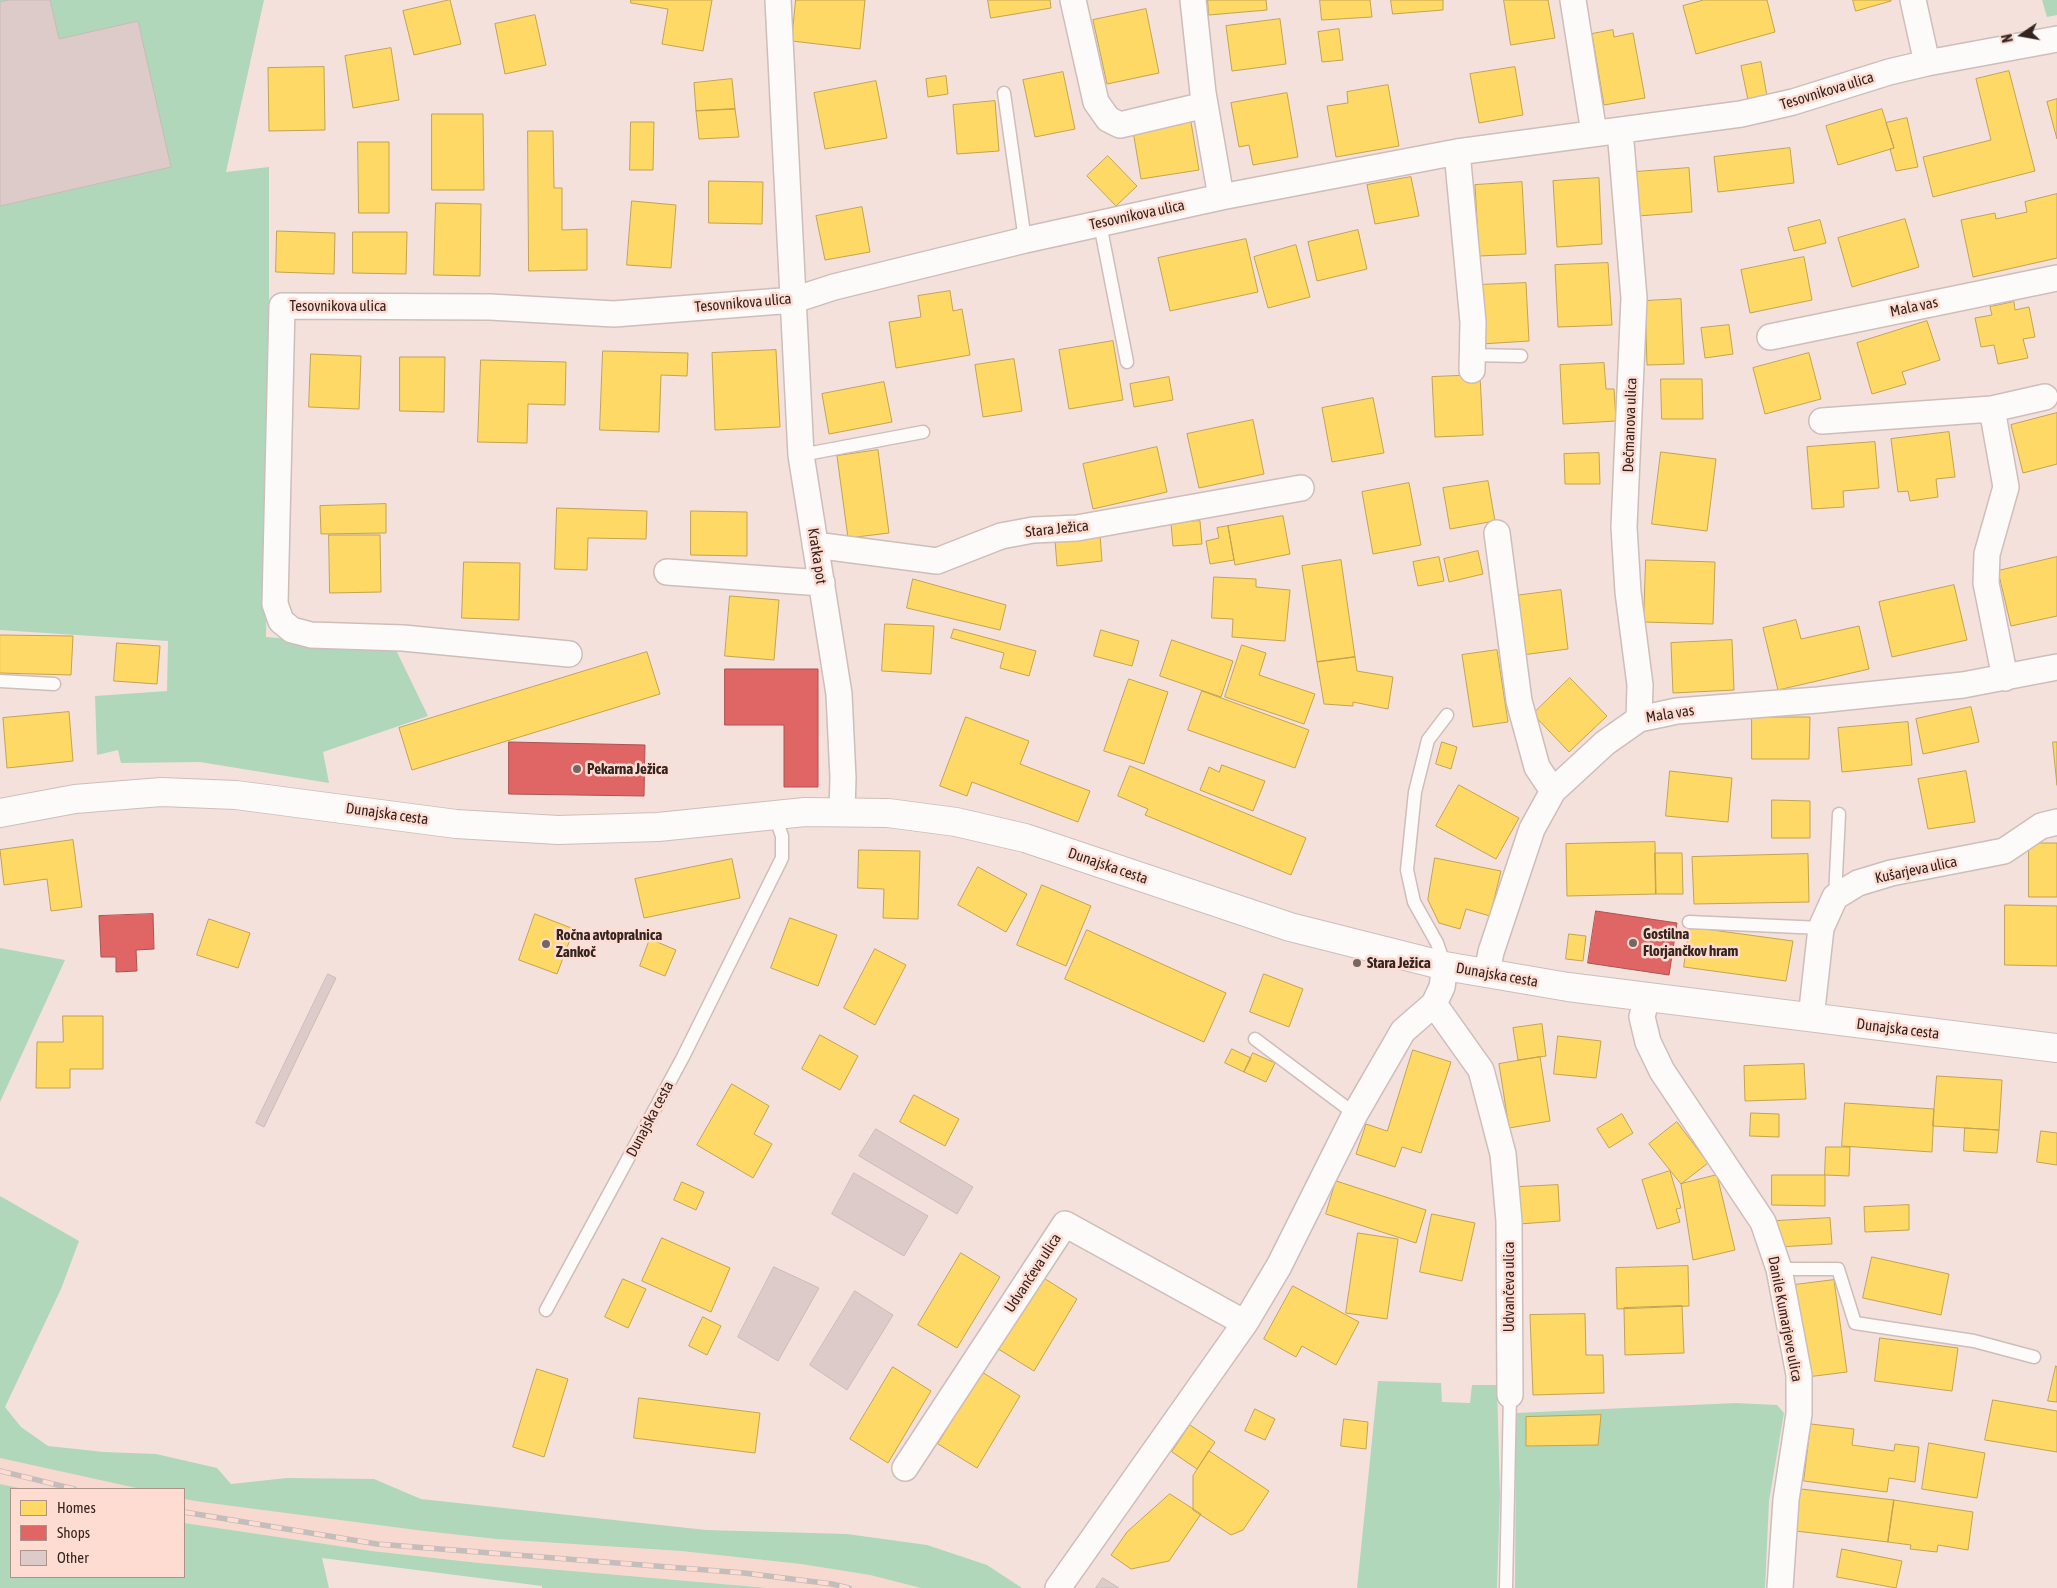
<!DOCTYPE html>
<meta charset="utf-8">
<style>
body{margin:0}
#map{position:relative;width:2057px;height:1588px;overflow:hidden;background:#f4e1dc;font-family:"Asap Condensed",sans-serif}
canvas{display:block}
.legend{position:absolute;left:10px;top:1488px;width:175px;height:90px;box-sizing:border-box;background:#fedcd1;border:1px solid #ad928a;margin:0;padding:6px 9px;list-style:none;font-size:15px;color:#33241f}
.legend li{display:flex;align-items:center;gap:10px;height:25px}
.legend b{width:25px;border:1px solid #ad928a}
.north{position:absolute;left:1997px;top:10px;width:50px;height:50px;-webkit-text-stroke:4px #fedcd1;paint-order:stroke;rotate:258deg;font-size:14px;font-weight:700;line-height:20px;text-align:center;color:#33241f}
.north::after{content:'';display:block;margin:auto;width:18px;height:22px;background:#33241f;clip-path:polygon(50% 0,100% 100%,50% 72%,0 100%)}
</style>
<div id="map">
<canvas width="2057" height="1588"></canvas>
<ul class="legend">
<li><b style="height:14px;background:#ffd966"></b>Homes</li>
<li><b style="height:14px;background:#e06666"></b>Shops</li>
<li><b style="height:14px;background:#dccbc9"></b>Other</li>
</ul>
<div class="north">N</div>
</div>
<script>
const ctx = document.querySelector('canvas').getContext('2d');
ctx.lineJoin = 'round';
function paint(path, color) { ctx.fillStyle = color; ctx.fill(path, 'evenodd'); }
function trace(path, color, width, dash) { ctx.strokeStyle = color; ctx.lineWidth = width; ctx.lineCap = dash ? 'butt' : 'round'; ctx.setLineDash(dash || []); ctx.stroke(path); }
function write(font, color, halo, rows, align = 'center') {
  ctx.font = font + ' "Asap Condensed",sans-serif'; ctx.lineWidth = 5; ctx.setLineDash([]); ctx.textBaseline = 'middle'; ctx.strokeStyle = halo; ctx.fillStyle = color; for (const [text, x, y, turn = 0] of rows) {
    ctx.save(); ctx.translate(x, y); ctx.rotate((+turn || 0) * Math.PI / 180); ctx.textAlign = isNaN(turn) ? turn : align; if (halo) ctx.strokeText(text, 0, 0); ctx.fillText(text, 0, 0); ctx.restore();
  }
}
const built = new Path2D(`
 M0,1458L94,1478L141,1489H24L0,1484Z
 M184,1499L424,1531L496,1539L681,1551L801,1564L870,1575L921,1588H768L479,1563L372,1551L184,1523Z`);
const green = new Path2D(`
 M0,0H264L226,172L269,167V481L266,637L395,648L428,716L323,752L329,783L200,762L121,763L118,750L97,755L95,696L167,691L168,641L0,630Z
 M2042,0H2057V15L2047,17Z
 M0,948L65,960L0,1102Z
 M0,1196L79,1241L61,1289L5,1407L21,1427L48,1446L104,1452L156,1454L217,1468L231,1484L287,1478L374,1479L421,1499L706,1530L847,1534L927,1545L987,1565L1022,1588H921L870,1575L801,1564L681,1551L496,1539L424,1531L202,1502L184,1499V1489H141L0,1458Z
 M1378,1381L1441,1383L1442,1402L1470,1403L1472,1385H1497L1500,1495L1497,1588H1357Z
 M1736,1403L1777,1405L1784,1413L1769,1501L1765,1588H1515L1516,1413Z
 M0,1484L24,1489H11V1577H184V1523L372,1551L479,1563L768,1588H542V1586L322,1558L329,1588H0Z`);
const homes = new Path2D(`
 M450,0L461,44L414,55L403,11Z
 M631,0H712L703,51L662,44L668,9L631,3Z
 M796,0H865L860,49L792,41Z
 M988,0H1050L1051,8L991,18Z
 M1208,0H1266L1267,10L1209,15Z
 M1320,0H1370L1372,17L1322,20Z
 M1391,0H1443V10L1393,14Z
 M1504,0H1548L1555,38L1511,45Z
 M1704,0H1767L1775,32L1696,54L1683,6Z
 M1853,0H1891V1L1856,11Z
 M1146,9L1159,73L1107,84L1093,20Z
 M535,15L546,65L505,74L495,24Z
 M1280,19L1286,64L1232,71L1226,26Z
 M1339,29L1343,60L1322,62L1318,32Z
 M1613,30L1614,37L1633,33L1645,98L1604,105L1592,34Z
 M391,48L399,100L353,108L345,56Z
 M1761,62L1767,96L1748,100L1741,66Z
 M324,67L325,130L269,131L268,68Z
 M1515,67L1523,115L1479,123L1470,74Z
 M2009,71L2035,171L1933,197L1923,157L1991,140L1976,79Z
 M1063,72L1075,129L1035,137L1023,80Z
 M946,76L948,94L928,97L926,79Z
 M732,79L735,109L696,111L694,83Z
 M876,81L887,138L825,149L814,93Z
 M1388,85L1399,146L1336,157L1327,106L1348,103L1347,92Z
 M1287,93L1298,157L1253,165L1249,145L1239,147L1231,103Z
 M2057,99V139L2047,102Z
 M995,101L999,151L957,154L953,105Z
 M735,109L739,137L699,139L696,111Z
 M1882,109L1894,148L1838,165L1826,126Z
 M432,114H483L484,190H432Z
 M1907,118L1918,167L1896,171L1890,149L1894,148L1886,123Z
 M631,122H654L653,170H630Z
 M1191,122L1199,170L1141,179L1133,131Z
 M528,131H553L554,188H562V230L587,229V270L529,271Z
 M358,142H389V213H359Z
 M1790,148L1794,183L1718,192L1714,157Z
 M1108,156L1137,186L1116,206L1087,176Z
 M1689,168L1692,212L1638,216L1635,172Z
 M1411,177L1419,216L1375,224L1367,185Z
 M1599,178L1602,244L1557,247L1553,181Z
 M709,181L763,182L762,224L709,223Z
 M1522,182L1526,254L1479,256L1475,185Z
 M2057,194V258L1973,277L1961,220L1995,213L1996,219L2027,212L2025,202Z
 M632,201L676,205L671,268L627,265Z
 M436,203L481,204L480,276L434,275Z
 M862,207L870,252L825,260L816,216Z
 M1905,219L1919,267L1852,287L1838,238Z
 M1820,220L1826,243L1794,251L1788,228Z
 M1358,230L1367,269L1317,281L1308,242Z
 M277,231L335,233L334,274L276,272Z
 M353,232H407L406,274L353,273Z
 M1246,239L1258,292L1170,311L1158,258Z
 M1296,245L1310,297L1268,308L1254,257Z
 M1804,257L1812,300L1750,313L1741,270Z
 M1608,263L1612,325L1558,327L1555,265Z
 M1526,283L1529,341L1481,344L1478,285Z
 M950,291L953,311L962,309L970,355L896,368L889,322L921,317L918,296Z
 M1681,299L1684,364L1647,365L1645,301Z
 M2014,302L2015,310L2029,307L2035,337L2023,339L2028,358L1998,364L1994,345L1981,347L1975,318L1992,315L1990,307Z
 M1927,321L1940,360L1902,372L1906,384L1872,394L1857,343Z
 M1729,325L1733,354L1705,358L1701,328Z
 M1113,341L1123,400L1069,409L1059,350Z
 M776,350L780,427L715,430L712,353Z
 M603,351L688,353L687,376L661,375L659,432L600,430Z
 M1809,353L1821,399L1765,414L1753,368Z
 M311,354L361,356L359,409L309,407Z
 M400,357H445L444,412L400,411Z
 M1014,359L1022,411L983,417L975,365Z
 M481,360L566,362L565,405L528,404L527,443L478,442Z
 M1604,363L1606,389H1614L1616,421L1563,424L1560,365Z
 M1480,375L1483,435L1435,437L1432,377Z
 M1169,377L1173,400L1134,407L1130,384Z
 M1661,379H1702L1703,419H1662Z
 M884,382L892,422L829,434L822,394Z
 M1373,398L1384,453L1332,462L1322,408Z
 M2057,413V464L2023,473L2011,425Z
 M1253,420L1264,474L1199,488L1187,434Z
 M1949,432L1955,477L1936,479L1938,497L1910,501L1908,491L1898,492L1891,439Z
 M1875,442L1879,488L1843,491L1844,507L1812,509L1807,447Z
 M1157,447L1167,492L1093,509L1083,464Z
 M878,450L889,533L848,538L837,456Z
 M1661,452L1716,459L1707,531L1652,524Z
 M1599,453L1600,484H1565L1564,454Z
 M1488,481L1495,521L1450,529L1443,488Z
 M1409,483L1421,545L1373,554L1362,492Z
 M386,504V533L321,534L320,506Z
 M557,508L647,511L646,539L588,538L587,570L555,569Z
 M691,511L747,512V556L691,555Z
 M1283,516L1290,554L1235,565L1228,526Z
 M1200,521L1202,544L1173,546L1171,523Z
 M1228,526L1234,560L1210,564L1206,541L1219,538L1217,528Z
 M329,535H380L381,592L330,593Z
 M1100,535L1102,561L1057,566L1055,540Z
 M1478,551L1483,574L1449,582L1444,559Z
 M1439,557L1444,581L1418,586L1413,562Z
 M2057,557V616L2011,626L1998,571Z
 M1341,560L1355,657L1317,662L1302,566Z
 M1646,560L1715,562L1713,624L1644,622Z
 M464,562L520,563L519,620L462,618Z
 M1214,577L1256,579V587L1290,590L1285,641L1232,637L1233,619L1212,618Z
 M913,579L1006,605L1000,630L907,608Z
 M1954,585L1967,640L1892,657L1879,602Z
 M1561,590L1568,649L1522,655L1514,596Z
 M730,596L779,600L774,660L725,656Z
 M1796,620L1801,639L1859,626L1869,669L1778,690L1763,628Z
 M885,624L934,626L931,674L882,671Z
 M954,629L1036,651L1029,676L1000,668L1004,653L951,638Z
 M1101,630L1139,641L1132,666L1094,656Z
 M0,635L73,636L71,675L0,673Z
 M1172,640L1233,661L1221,697L1160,676Z
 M1732,640L1734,690L1673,693L1671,643Z
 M117,643L160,646L157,684L114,681Z
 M1242,645L1266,653L1259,675L1315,694L1304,724L1225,697Z
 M1497,650L1508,722L1473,727L1462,655Z
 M647,652L660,694L412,770L399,728Z
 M1355,657L1357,671L1393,677L1388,709L1353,702V706L1324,704L1317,662Z
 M1570,678L1607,716L1569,752L1533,714Z
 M1129,679L1168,692L1144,764L1104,751Z
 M1202,691L1309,730L1295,768L1188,730Z
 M1971,707L1979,742L1923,754L1916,719Z
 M69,712L73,761L7,768L3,718Z
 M966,717L1029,741L1020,764L1090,791L1078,822L972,782L967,796L940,786Z
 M1752,717H1810L1809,759H1752Z
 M1908,722L1912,765L1842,772L1838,728Z
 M1442,742L1457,747L1451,769L1436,764Z
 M2053,742H2057V785Z
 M1222,765L1265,781L1253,811L1200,790L1209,767L1219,772Z
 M1130,766L1306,838L1291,875L1145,815L1148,809L1118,796Z
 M1670,771L1732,778L1728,822L1666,816Z
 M1966,771L1975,822L1928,829L1918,779Z
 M1459,785L1519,818L1496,859L1436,826Z
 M1772,800L1810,801V838H1772Z
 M73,840L82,907L51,911L47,879L4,885L0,850Z
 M1655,842L1656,894L1567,896L1566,844Z
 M2029,843H2057V897H2029Z
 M859,850L920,851L918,919L883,918L884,889L858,888Z
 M1655,853H1682L1683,894H1656Z
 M1808,854L1809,902L1694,904L1692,857Z
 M1435,858L1501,871L1490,916L1466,909L1460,929L1439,923L1428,900Z
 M732,859L740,898L644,918L635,879Z
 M978,867L1027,894L1006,932L958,905Z
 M1042,885L1091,906L1066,966L1017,945Z
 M2005,905L2057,906V966L2005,965Z
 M535,914L574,929L557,974L519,960Z
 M790,918L837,935L818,986L771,968Z
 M209,919L250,933L238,968L197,955Z
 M1690,927L1793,941L1786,981L1684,967Z
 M1087,930L1226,993L1204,1042L1065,979Z
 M1569,934L1586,936L1583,961L1566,959Z
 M650,939L676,950L665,976L640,966Z
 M875,949L906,965L875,1025L844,1008Z
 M1264,974L1303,989L1289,1027L1250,1012Z
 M63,1016H103V1069H70V1088H36L37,1042H63Z
 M1542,1024L1546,1056L1518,1060L1513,1028Z
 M820,1035L858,1056L840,1090L802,1069Z
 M1558,1036L1601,1041L1596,1078L1554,1074Z
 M1232,1049L1251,1058L1244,1072L1225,1063Z
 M1413,1050L1451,1062L1421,1153L1402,1147L1395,1167L1356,1154L1366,1124L1387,1131Z
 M1253,1053L1275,1063L1266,1082L1244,1072Z
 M1540,1057L1550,1121L1509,1128L1499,1064Z
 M1804,1064L1806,1099L1745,1101L1744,1066Z
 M1937,1076L2002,1080L1999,1130L1933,1126Z
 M732,1084L769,1106L754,1134L772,1144L753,1178L697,1145Z
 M914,1095L959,1119L945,1146L900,1122Z
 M1845,1103L1934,1109L1932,1152L1842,1146Z
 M1751,1113L1779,1114V1137L1750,1136Z
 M1622,1114L1633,1133L1609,1148L1597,1129Z
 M1677,1122L1708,1163L1681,1184L1649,1144Z
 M1965,1128L1999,1130L1997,1153L1964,1151Z
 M2041,1131L2057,1133V1165L2037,1162Z
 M1826,1147H1850L1849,1176L1825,1175Z
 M1670,1171L1681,1208L1676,1209L1680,1222L1657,1229L1642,1180Z
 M1717,1175L1735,1250L1693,1260L1681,1184Z
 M1772,1175H1825V1206L1772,1205Z
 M1336,1181L1426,1210L1416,1243L1326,1214Z
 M682,1182L704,1192L696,1210L674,1200Z
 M1558,1185L1560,1221L1519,1224L1518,1187Z
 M1909,1205V1230L1865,1232L1864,1207Z
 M1432,1214L1475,1223L1462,1281L1420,1272Z
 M1830,1218L1832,1244L1777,1247L1776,1221Z
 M1358,1233L1398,1239L1387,1319L1346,1313Z
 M662,1238L730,1268L711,1312L642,1281Z
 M961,1253L1000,1277L957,1348L918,1325Z
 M1872,1257L1949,1274L1941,1315L1863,1298Z
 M1688,1266L1689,1306L1617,1309L1616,1268Z
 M1039,1275L1077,1299L1034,1371L995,1347Z
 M623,1279L646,1289L628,1328L605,1317Z
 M1834,1280L1847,1372L1807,1377L1794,1285Z
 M1293,1286L1359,1322L1336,1365L1302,1346L1296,1357L1264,1339Z
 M1682,1306L1684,1353L1625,1355L1624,1308Z
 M1585,1314L1586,1355H1603L1604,1393L1533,1395L1530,1315Z
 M703,1317L721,1326L707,1355L689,1346Z
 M1880,1338L1958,1348L1952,1391L1875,1381Z
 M2056,1366L2057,1367V1402L2048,1401Z
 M893,1367L931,1391L888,1463L850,1439Z
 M537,1369L568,1379L544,1457L513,1447Z
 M982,1372L1020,1396L977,1468L938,1444Z
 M639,1398L760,1413L755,1453L634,1438Z
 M1993,1400L2057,1411V1452L1985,1440Z
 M1255,1409L1275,1419L1265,1440L1245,1431Z
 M1601,1415L1598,1445L1526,1446V1417Z
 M1344,1419L1368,1422L1366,1449L1341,1446Z
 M1811,1424L1854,1429L1852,1445L1894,1451L1895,1444L1919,1447L1915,1482L1889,1478L1887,1492L1804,1481Z
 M1190,1425L1215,1442L1197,1469L1172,1452Z
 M1929,1443L1985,1453L1977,1498L1922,1489Z
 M1209,1451L1269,1491L1243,1530L1231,1535L1193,1510V1476Z
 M1801,1489L1894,1500L1888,1542L1796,1531Z
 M1170,1494L1201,1514L1169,1561L1131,1569L1111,1555L1127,1532Z
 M1894,1500L1973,1512L1968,1550L1938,1545L1937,1552L1910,1549L1911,1545L1888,1542Z
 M1842,1549L1902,1561L1896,1588L1837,1577Z`);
const shops = new Path2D(`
 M725,669H818V787H784V725H725Z
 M509,742L645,745L644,796L509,794Z
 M1596,911L1677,923L1669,975L1588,963Z
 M153,914L154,949L136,950L137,971L116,972V957H101L99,916Z`);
const building = new Path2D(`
 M10,0H50L59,39L138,21L171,167L0,206V2Z
 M328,974L336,978L264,1127L256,1123Z
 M876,1129L973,1187L957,1214L859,1156Z
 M854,1173L928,1216L904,1256L832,1214Z
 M774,1267L819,1288L778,1361L738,1337Z
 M855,1291L893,1315L847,1390L810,1365Z
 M1103,1578L1119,1588H1096Z`);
const service = new Path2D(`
 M1004,93L1025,240
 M1100,224L1127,362
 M1473,355L1521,356
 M801,455L923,432
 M0,681L54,684
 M1835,897L1839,814
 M1689,922L1821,928
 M1445,966L1437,943L1414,902L1407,870L1415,792L1428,740L1447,715
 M1255,1039L1355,1114
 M1779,1269H1838L1855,1323L1974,1341L2034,1357
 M546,1310L683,1057L782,858V836L774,814
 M1506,1588L1510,1395`);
const minor = new Path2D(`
 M778,0L801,455L839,694L843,778L842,811
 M1073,0L1096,102L1108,119L1120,125L1205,105
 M1193,0L1203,93L1221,197
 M1573,0L1594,133
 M1913,0L1927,63
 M1620,130L1634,298L1624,527L1628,592L1640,685L1639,719
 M1457,152L1473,322L1472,370
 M1770,337L2057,278
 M1992,409L2006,487L1987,554L1986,583L2005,678
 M1822,421L1992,409L2045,397
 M1497,533L1519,701L1537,767L1553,791
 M815,545L937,561L1001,536L1033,530L1077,528L1301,488
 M667,572L822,583
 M569,654L403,638L311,635L292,630L281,621L275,604L282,306L490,307L614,314L794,300L834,287L1025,240L1221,197L1457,152L1741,114L1793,102L1889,72L1927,63L2057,39
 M1487,972L1491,952L1532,829L1553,791L1605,743L1639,719L1677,711L1818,700L1963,685L2057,667
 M1647,996L1642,1017L1648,1042L1662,1071L1763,1222L1779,1269L1799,1375V1414L1786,1500L1780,1588
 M1434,1004L1481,1070L1503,1154L1509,1221L1510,1395
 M1811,1018L1821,928L1835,897L1858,883L1891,873L2004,851L2041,826L2057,822
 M905,1468L1065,1224L1245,1323
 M1058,1588L1245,1323L1279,1266L1355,1114L1403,1031L1434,1004L1442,987L1445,966`);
const secondary = new Path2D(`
 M0,813L75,799L161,792L236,795L456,824L558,830L658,827L805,812L888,813L956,822L1025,838L1290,927L1445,966L1568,987L2057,1048`);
const rail = new Path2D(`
 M0,1471L74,1489
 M184,1512L377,1544L744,1573L832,1584L849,1588`);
const markers = [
 [577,769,5,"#776661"],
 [1633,943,5,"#776661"],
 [546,944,5,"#776661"],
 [1357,963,5,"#776661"]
];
const streetNames = [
 ["Tesovnikova ulica",1827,91,-17],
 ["Tesovnikova ulica",1137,215,-12],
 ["Tesovnikova ulica",743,303,-5],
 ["Tesovnikova ulica",338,306],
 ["Mala vas",1914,307,-12],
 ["Dečmanova ulica",1630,425,-88],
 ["Stara Ježica",1057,529,-6],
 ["Kratka pot",817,556,81],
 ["Mala vas",1670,714,-9],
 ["Dunajska cesta",387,814,8],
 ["Dunajska cesta",1108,866,19],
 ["Kušarjeva ulica",1916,870,-12],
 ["Dunajska cesta",1497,975,10],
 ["Dunajska cesta",1898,1029,7],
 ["Dunajska cesta",650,1119,-62],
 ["Udvančeva ulica",1033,1273,-57],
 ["Udvančeva ulica",1509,1287,-90],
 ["Danile Kumarjeve ulica",1785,1319,79]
];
const poiNames = [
 ["Pekarna Ježica",587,769],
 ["Gostilna",1643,934],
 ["Florjančkov hram",1643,951],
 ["Ročna avtopralnica",556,935],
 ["Zankoč",556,952],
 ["Stara Ježica",1367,963]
];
paint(built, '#f8d9cf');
paint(green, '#b0d7ba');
paint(homes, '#ffd966');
trace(homes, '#c2a351', 1);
paint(shops, '#e06666');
trace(shops, '#ac5251', 1);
paint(building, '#dccbc9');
trace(building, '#cabab8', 1);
trace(service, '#cebdb9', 15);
trace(minor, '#cebdb9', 28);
trace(secondary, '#cebdb9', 30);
trace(service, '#fdfafa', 12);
trace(minor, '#fdfafa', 25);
trace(secondary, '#fdfafa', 28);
trace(rail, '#c3bdbc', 5.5);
trace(rail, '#fedcd1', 4, [11]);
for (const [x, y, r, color] of markers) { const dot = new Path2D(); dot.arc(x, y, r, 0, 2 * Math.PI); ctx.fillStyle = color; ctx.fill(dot); trace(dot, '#fedcd1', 2); }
write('15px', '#33241f', '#fedcd1', streetNames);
write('bold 15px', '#33241f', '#fedcd1', poiNames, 'left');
</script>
